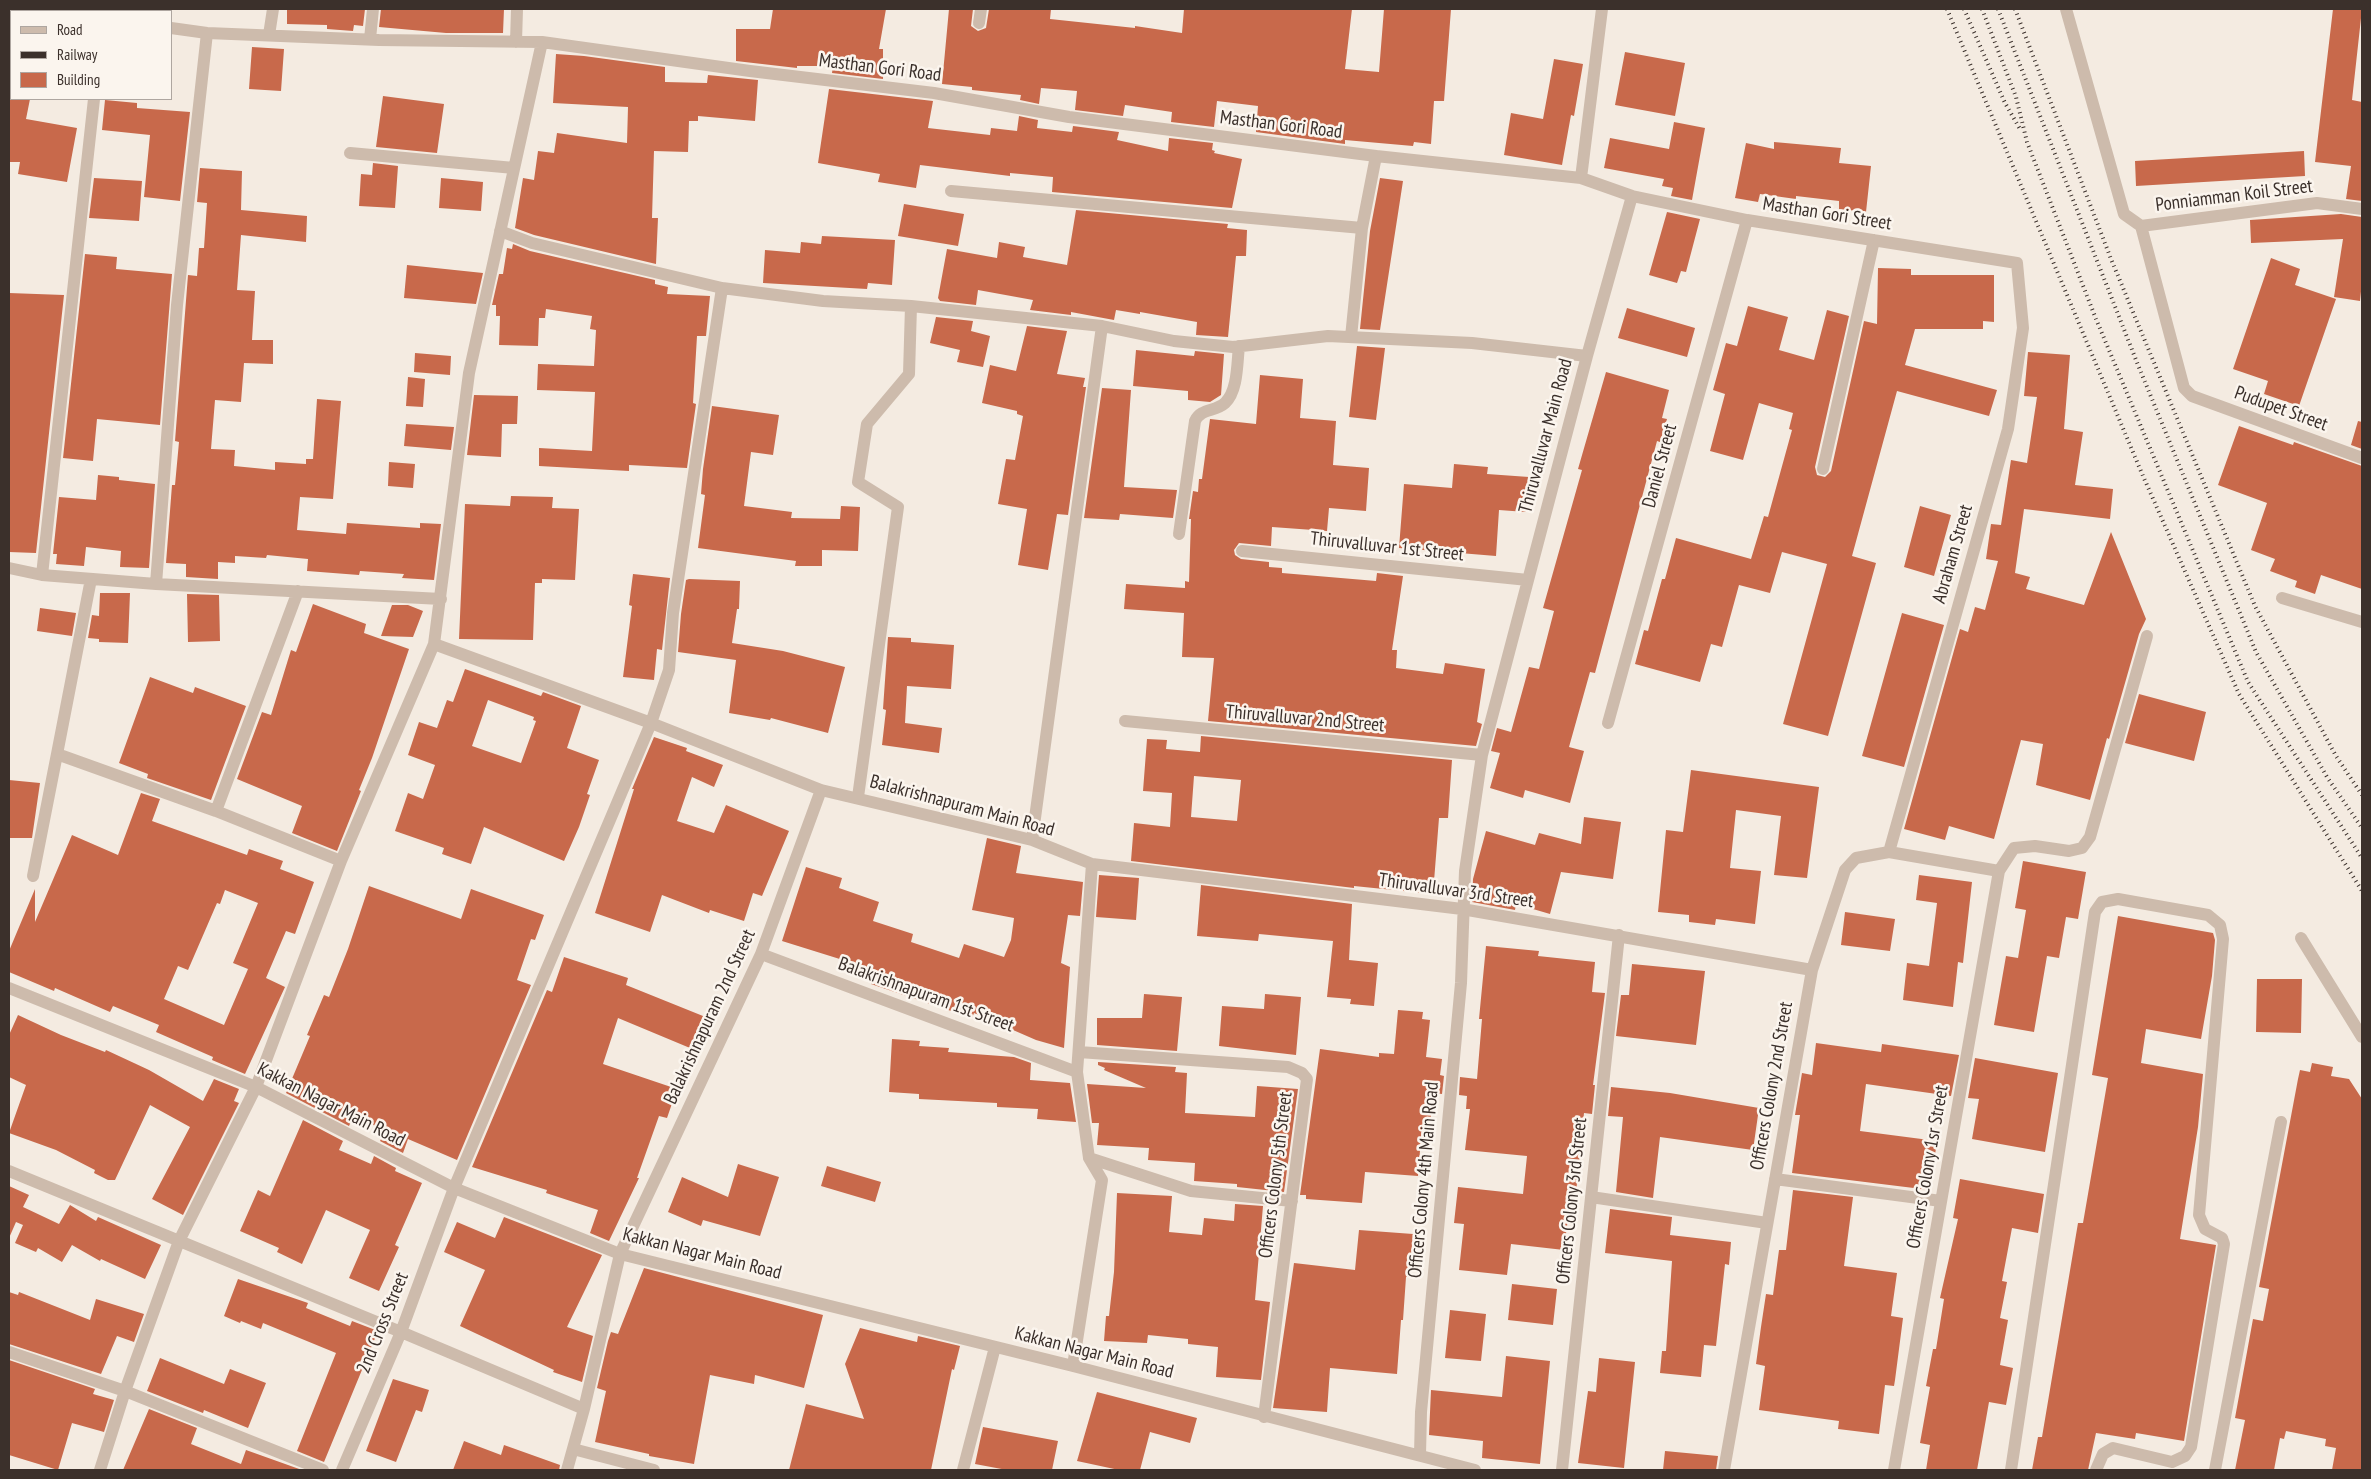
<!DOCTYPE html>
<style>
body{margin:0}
#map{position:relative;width:2371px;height:1479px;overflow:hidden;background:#f4ebe1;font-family:"PT Sans Narrow",sans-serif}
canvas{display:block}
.frame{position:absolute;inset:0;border:10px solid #3b302b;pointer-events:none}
.legend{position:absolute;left:10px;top:10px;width:162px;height:90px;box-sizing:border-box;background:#fbf5ee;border:1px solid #aea6a0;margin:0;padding:6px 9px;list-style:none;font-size:15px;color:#3b302b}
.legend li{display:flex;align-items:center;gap:10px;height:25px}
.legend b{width:25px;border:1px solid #aea6a0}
</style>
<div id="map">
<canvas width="2371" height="1479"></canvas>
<div class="frame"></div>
<ul class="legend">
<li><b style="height:6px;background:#cdbbac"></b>Road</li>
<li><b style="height:6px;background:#3b302b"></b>Railway</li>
<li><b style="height:14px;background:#c8694b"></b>Building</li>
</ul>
</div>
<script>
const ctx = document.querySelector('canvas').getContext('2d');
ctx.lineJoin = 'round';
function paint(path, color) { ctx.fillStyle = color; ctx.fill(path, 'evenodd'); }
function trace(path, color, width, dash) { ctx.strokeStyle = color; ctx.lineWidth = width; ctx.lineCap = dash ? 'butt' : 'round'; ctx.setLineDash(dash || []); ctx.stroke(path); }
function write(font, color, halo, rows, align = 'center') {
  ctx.font = font + ' "PT Sans Narrow",sans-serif'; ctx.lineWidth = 5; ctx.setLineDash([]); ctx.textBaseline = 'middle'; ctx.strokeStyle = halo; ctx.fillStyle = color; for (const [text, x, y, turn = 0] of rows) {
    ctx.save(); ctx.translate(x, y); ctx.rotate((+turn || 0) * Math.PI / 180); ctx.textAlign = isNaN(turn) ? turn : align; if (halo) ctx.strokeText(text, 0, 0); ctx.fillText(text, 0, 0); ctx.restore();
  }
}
const building = new Path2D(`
 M287,9H365L363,26L354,25L353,31L327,29V25L287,24Z
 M381,9H504L503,33H446L379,27Z
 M773,9H886L879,49H883V79L832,73L833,66H797V68L736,61V29H770Z
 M949,9H973L971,26L978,31L986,28L989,9H1051L1050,19L1135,28V26L1182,33L1184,9H1352L1345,69L1379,72L1384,9H1451L1444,101H1434L1431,144L1414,142L1413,146L1345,140V144L1256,132L1258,106L1217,101L1214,127L1171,122L1172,112L1125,105L1123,116L1075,110L1077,91L1041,88L1039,104L1020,100L1021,95L972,90V87L942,84Z
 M2333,9H2362L2352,100L2362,102V201L2346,199L2351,166L2315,162Z
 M252,47L284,49L281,91L249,89Z
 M1625,52L1685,63L1675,116L1615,105Z
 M556,54L584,56L665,67V82L707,83L708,75L758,80L755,121L698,116V121H689L688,152L654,151L652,218H658L656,264L534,235L515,228L523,178L534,180L538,151L554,153L557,133L627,143L628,107L553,103Z
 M1554,59L1583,64L1574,116L1571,115L1562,165L1504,155L1511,113L1543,119Z
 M829,89L933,101L928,128L990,135L991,128L1017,131L1019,116L1038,120L1037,128L1072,132L1073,126L1119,132L1117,140L1168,151L1169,138L1213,143L1212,150L1215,151L1214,153L1242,159L1232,208L1052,192L1053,177L1010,173V176L920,165L916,188L878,182L880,174L818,163Z
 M383,96L444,104L437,153L376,147Z
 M9,99H30L26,119L77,128L67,182L18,174L20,162H9Z
 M105,100L137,103V108L190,112L180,201L144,197L150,135L102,130Z
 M1674,122L1705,128L1692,200L1671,196L1673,188L1662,186L1664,179L1604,168L1610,138L1669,149Z
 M1774,142L1841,148L1839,163L1871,166L1866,212L1839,209V201L1796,196V199L1760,194L1758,202L1735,198L1746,143L1774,149Z
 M2304,151L2305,176L2136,186L2135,161Z
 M373,163L398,166L395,208L359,206L361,174L372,175Z
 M200,168L242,171L241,210L307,216L306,242L241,235L237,290L255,291L252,340H273V364L244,363L241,402L215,400L211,449L235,450L234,466L275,470V462L306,464V459H313L317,399L341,401L333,499L300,497L297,530L346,534L347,523L420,528V523L441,524L434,580L402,578L404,574L360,571L359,575L307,571L308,559L267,555L266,558L235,556V563L218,562V579L186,577V564L166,563L172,485H175L179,442L175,441L188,275L197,276L199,248H204L207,203L197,202Z
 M94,178L142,181L139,221L89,218Z
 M441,178L483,182L481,211L439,208Z
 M1380,178L1403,181L1380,330L1360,329L1370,231Z
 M904,204L964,214L958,246L898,236Z
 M1076,210L1228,224L1227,228L1247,230L1246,256H1236L1228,337L1196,335L1197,322L1140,312V314L1116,310L1114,320L1071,312V315L1030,310L1033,300L978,290L976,305L940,301L938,298L947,249L997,258L999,242L1025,247L1023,257L1067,265Z
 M1667,212L1700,219L1686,272L1681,271L1677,283L1649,275Z
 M2341,214L2362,217V282L2360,301L2334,297L2343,239L2251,243L2250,220Z
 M822,236L895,240L892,285L868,283L867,289L763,283L765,250L800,253L801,242L821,244Z
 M513,244L530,251L655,280V284L668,287L667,294L710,296L706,336H697L693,403L696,404L687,468L629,465V471L539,466V448L592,451L595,392L537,390L538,364L594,366L596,330L590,329L592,316L546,309L545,318H539L538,346L499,345L500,316H496V305H492L499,274H503L507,248L512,249Z
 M85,254L117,257L116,269L172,274L160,425L97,419L93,461L63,458Z
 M2271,258L2300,269L2295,285L2336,299L2299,406L2264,394L2268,381L2233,369Z
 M407,265L483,273L476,304L404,298Z
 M1878,268L1911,269V275H1994V322L1983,321V329H1915L1905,365L1997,390L1989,416L1897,391L1852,556L1876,563L1828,736L1783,724L1827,564L1782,552L1770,593L1739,585L1722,647L1711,644L1700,682L1635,664L1644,630L1648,631L1662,579H1665L1676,538L1751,559L1764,516L1768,517L1792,430L1789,429L1793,413L1759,403L1743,460L1710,451L1725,394L1713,390L1726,343L1737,346L1748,306L1788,317L1779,350L1814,360L1827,310L1849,316L1815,467L1817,475L1825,477L1831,471L1864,321L1877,324Z
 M9,293L64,295L36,553L9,552Z
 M1627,308L1695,328L1687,357L1618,338Z
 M936,317L973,321L971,331L990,336L983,367L957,362L960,350L930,343Z
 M1027,326L1067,331L1057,374L1085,378L1083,387H1086L1068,515L1057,514L1048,570L1018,565L1027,509L998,504L1006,459L1015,460L1023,416L1017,414V411L982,403L990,365L1016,371Z
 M1357,346L1385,348L1376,420L1349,417Z
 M1136,350L1194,356L1195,351L1224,354L1221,395L1210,402L1188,400V391L1133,386Z
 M2028,352L2070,355L2064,429L2083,432L2075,485L2113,489L2110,519L2024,509L2015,573L2030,577L2026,589L2084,605L2111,532L2146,619L2139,634L2109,739L2107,738L2090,800L2036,785L2043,744L2021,740L1994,839L1949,826L1945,840L1904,829L1960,629L1968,632L1975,607L1985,610L1998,561L1986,559L1991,524L2001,525L2011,460L2027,463L2037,397L2024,396Z
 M415,353L451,356L450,375L414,372Z
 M1606,372L1669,390L1662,418L1667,419L1660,442L1657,441L1595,673L1590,672L1569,747L1584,751L1570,803L1525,790L1523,798L1490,788L1500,753L1491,751L1497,728L1511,732L1529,667L1539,669L1554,611L1543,608L1582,470L1578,469Z
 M1260,375L1303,379L1300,418L1336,421L1333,465L1369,468L1366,511L1329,508L1327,531L1272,527L1271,546L1239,543L1234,550L1235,555L1241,559L1269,562V567L1282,568V573L1376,581L1377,573L1403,576L1392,650H1397L1396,668L1443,674L1445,663L1485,669L1477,722L1482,724L1476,746L1208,721L1214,658L1182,657L1184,613L1124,609L1126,584L1185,588V581L1189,582L1191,519H1189L1193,491L1198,492L1199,479H1202L1210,419L1256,424Z
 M408,377L425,379L423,407L406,406Z
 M1102,388L1131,390L1124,487L1177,490L1173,518L1120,514L1119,520L1084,518Z
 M474,395L518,396L517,424H502L501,457L467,455Z
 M712,406L779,415L773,455L751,452L744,506L792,512L791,518L840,519L841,506L860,507L858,551L822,550V566H795L796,561L698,548L705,495L701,494L703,469Z
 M2358,421L2362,422V449L2351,445Z
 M406,424L454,427L451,450L404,446Z
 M2239,426L2293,445L2294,442L2362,466V589L2321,575L2315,594L2295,587L2297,581L2270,571L2275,559L2251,550L2267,503L2218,485Z
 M389,462L415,464L413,488L388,486Z
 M1454,464L1488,467L1487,474L1529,477L1526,512L1499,510L1496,556L1399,548L1404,484L1452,488Z
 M98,475L119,477V480L155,484L149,568L120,567L121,551L86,547L84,566L56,564L57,554H53L59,497L96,500Z
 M511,496L553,497L552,508L579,509L575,580L542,579V583H535L533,640L459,639L465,504L510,506Z
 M1920,506L1951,515L1934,576L1904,567Z
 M633,574L670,578L662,650L657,649L654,680L623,677L632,606L629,605Z
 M689,579L740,581L739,609H737L732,643L783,651L845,667L828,733L771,718L770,720L729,713L736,660L678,652L681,614L686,580Z
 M100,593H130L128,643L99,642V639L88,638L92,615L99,616Z
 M187,594L219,595L220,641L188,642Z
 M313,604L366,624L364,633L409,649L372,758L359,790L361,791L337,851L292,833L302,806L237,779L262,712L271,715L291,650L296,652Z
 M392,605H408L423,611L413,637L381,636Z
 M40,608L76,613L72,636L37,631Z
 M1902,613L1944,625L1904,767L1862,756Z
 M888,637L911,638V642L954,645L951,689L907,686L905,723L942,728L939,753L882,745L886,710L883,709Z
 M465,669L541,696L543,692L581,706L567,748L599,760L587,794L590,795L579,827L564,861L484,827L471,864L442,854L444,848L395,831L408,793L423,799L435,765L408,755L419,722L437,728L447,700L453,702ZM488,700L534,717L533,720L536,721L521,763L472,746Z
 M150,677L193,693L195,687L246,706L211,800L147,778L148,774L119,763Z
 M2139,694L2206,712L2194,761L2125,743Z
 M1201,736L1452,760L1448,818H1439L1433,894L1354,886V888L1131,861L1134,823L1170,827L1172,793L1143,791L1147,739L1167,740L1166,749L1200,752ZM1194,776L1241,780L1237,821L1191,817Z
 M654,737L687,748L686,751L723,765L714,787L692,777L677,821L714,833L726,805L789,831L762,896L753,893L744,921L710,910L709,913L662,895L650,932L595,913L634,789H632Z
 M1691,770L1819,787L1807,878L1774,875L1781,816L1736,810L1730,868L1761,871L1755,924L1716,919L1715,925L1689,922V915L1658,912L1666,830L1683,832Z
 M9,780L40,783L32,838H9Z
 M141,793L160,799L152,821L247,855L249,849L283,861L280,869L314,882L295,934L286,931L266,978L285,987L245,1074L212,1060L213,1057L156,1032L159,1025L113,1006L110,1012L55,988L54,991L9,972V951L35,889V922L72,835L118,855ZM225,890L258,903L233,963L248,969L224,1025L164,999L178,966L188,970L217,903L220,904Z
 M1584,817L1621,822L1613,879L1561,872L1550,914L1516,904L1515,910L1472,902L1473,879L1486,831L1535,845L1539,833L1581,844Z
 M987,838L1021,846L1016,873L1083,882L1080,916L1068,915L1061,963L1070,967L1064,1048L1036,1040L974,1013L972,1018L871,984L875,970L782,941L806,867L842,878L839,888L879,902L873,921L913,934L911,942L959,958L964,944L1004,957L1011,940L1014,918L972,910Z
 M2023,861L2086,872L2078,919L2066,917L2059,958L2047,956L2034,1032L1994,1025L2006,956L2018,958L2026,910L2015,908Z
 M1099,875L1139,878L1136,920L1096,917Z
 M1919,875L1972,882L1963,963L1958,962L1953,1007L1903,1000L1907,963L1929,966L1937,903L1916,900Z
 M1201,885L1352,904L1349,960L1378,963L1374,1006L1350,1004L1351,999L1327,997L1333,941L1259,934L1258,941L1197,936Z
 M369,886L461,919L471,889L544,915L535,940L531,939L517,980L531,985L457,1160L408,1139L403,1153L380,1141L385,1131L354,1115L349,1126L286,1093L310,1036L307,1035L324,995L329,997L348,949Z
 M1845,912L1895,919L1890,951L1841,945Z
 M2118,916L2213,933L2215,940L2212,976L2201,1039L2146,1029L2141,1063L2203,1074L2198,1127L2180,1239L2216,1245L2184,1441L2136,1433L2135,1439L2096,1433L2088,1470H2032L2038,1437H2042L2078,1223H2083L2108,1078L2092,1075Z
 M1486,946L1539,951L1538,956L1595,962L1592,992L1605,993L1593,1085H1595L1592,1114L1584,1113L1575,1203H1570L1564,1250L1511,1244L1507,1275L1459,1270L1464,1224L1454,1223L1458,1187L1523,1194L1527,1156L1465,1150L1470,1109H1466L1467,1096L1459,1095L1460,1077L1477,1079L1482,1019H1479Z
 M564,957L628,978L626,985L703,1016L690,1048L618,1018L603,1064L677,1089L667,1118L659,1116L637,1178H639L609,1241L590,1233L598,1210L546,1193L547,1190L472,1167L547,990L552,992Z
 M1632,964L1705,971L1696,1045L1616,1036L1621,995H1629Z
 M2257,979H2302L2301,1033L2256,1032Z
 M1144,994L1182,997L1177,1051L1097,1045V1018H1142Z
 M1265,994L1301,997L1296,1055L1219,1046L1222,1006L1264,1009Z
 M1398,1010L1423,1012L1422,1019L1430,1020L1426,1057L1442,1059L1440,1075L1444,1076L1442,1094L1433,1093L1430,1126L1422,1125L1418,1176L1365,1172L1362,1203L1306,1199V1195H1300L1320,1049L1379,1057V1053L1394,1054Z
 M18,1015L61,1035L105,1052L106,1050L149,1070L203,1101L214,1079L239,1089L234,1101L239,1103L183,1215L152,1199L190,1127L150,1105L115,1180H108L94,1173L95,1170L56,1150L9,1133L26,1085L9,1077V1035Z
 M892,1039L920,1041L919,1046L949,1048L948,1052L1014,1057L1031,1063L1030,1080L1070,1083L1076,1122L1037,1119L1038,1109L997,1107V1103L919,1099V1094L889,1092Z
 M1816,1043L1881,1052L1882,1044L1959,1055L1951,1096L1866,1084L1860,1131L1937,1141L1930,1190L1792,1173L1800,1115H1795L1802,1073L1812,1075Z
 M1975,1058L2058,1073L2045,1152L1972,1139L1979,1099L1968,1098Z
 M1098,1062L1176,1067L1175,1072L1187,1073L1185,1113L1255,1117L1257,1086L1298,1089L1284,1192L1237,1187V1184L1194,1181L1195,1163L1148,1160L1149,1148L1097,1145L1099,1123H1092L1087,1084L1146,1088L1104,1070L1105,1068L1098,1065Z
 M2312,1063L2333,1067L2331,1076L2349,1079L2362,1099V1470H2332L2336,1448L2325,1446L2326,1439L2286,1431L2284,1439L2280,1438L2274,1470H2235L2245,1420L2235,1418L2253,1319L2263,1321L2269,1289L2259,1287L2298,1079L2300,1070L2310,1072Z
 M1611,1087L1670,1093L1759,1108L1753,1150L1660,1137L1653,1198L1616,1192L1623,1117L1608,1116Z
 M303,1120L343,1141L339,1150L371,1164L374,1156L396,1168L395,1171L422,1183L395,1245L399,1247L379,1291L349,1278L370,1230L326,1210L302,1264L277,1252L279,1248L240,1231L258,1190L270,1196Z
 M738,1164L779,1177L760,1236L703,1220L701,1226L668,1212L682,1177L728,1197Z
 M827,1166L881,1182L875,1202L821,1186Z
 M1960,1179L2044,1194L2038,1233L2012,1228L2002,1281L2007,1282L2000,1318L2008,1320L2000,1365L2013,1368L2006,1405L1989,1402L1977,1470H1926L1930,1445L1920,1443L1930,1387L1926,1386L1933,1349H1936L1944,1299L1940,1298L1958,1219L1953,1218Z
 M9,1186L29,1195L23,1207L59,1224L70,1205L96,1221L98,1217L161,1245L145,1279L101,1259L100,1261L72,1245L62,1262L38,1248L36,1252L15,1243L23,1225L16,1222L9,1238Z
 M1793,1190L1853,1197L1844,1266L1897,1273L1891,1316L1903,1318L1895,1380L1894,1386L1885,1385L1879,1434L1838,1429L1839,1421L1759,1410L1765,1366L1756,1364L1761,1327L1766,1294L1773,1295L1779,1250H1786Z
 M1117,1193L1172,1196L1169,1232L1202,1235L1204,1218L1234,1221L1235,1204L1263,1206L1255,1300L1270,1302L1261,1380L1216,1377L1218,1347L1188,1344V1339L1148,1335L1147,1343L1104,1341L1106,1316H1109L1114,1272Z
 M1610,1209L1672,1217L1670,1235L1731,1242L1729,1265L1725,1264L1716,1346L1704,1345L1701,1377L1660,1373L1662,1351H1666L1672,1261L1605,1253Z
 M504,1217L602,1255L567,1327L593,1336L582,1382L553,1372L554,1370L460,1326L485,1270L444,1252L457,1222L495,1238Z
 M1359,1230L1413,1234L1409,1277H1406L1403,1320H1401L1397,1374L1330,1368L1327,1412L1273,1408L1294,1263L1355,1270Z
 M644,1268L823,1315L804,1388L755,1375L754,1384L710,1375L694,1464L649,1456V1454L595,1442L606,1391L597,1388L608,1341L611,1332L618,1334Z
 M238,1279L308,1303L306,1308L350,1326L352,1321L378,1331L324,1462L297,1451L336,1353L263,1323L261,1329L241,1321L240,1323L224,1316Z
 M1512,1284L1557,1289L1553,1325L1508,1320Z
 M9,1292L18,1295L19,1292L90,1320L96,1299L144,1314L134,1342L117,1336L101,1374L9,1344Z
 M1450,1310L1486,1314L1481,1361L1445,1358Z
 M860,1328L917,1342L918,1336L960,1346L954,1370L952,1369L931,1470H789L806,1404L864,1419L845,1364Z
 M1506,1356L1550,1361L1540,1464L1482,1458L1483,1441L1429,1435L1431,1390L1502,1397Z
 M160,1358L224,1384L230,1369L266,1383L248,1428L204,1410L203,1413L147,1391Z
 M1599,1358L1635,1362L1624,1468L1578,1463L1588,1391L1596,1392Z
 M9,1360L95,1389L93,1394L114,1400L104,1432L72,1423L58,1470L9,1455Z
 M393,1379L429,1390L422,1412L416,1410L396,1462L366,1451Z
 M1097,1392L1197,1418L1190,1443L1150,1432L1140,1470H1119L1077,1461Z
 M149,1409L197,1428L191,1444L241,1464L246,1450L302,1470H123Z
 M983,1427L1058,1441L1052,1470H1007L975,1464Z
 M464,1441L501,1455L504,1445L560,1465L559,1470H453Z
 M1665,1451L1718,1456L1716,1470H1663Z`);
const minor = new Path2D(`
 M9,9L34,11
 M2066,9L2124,214L2141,226L2184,388L2192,396L2362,458
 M979,23L981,9
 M171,28L207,33L379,40L542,42L750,71L934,93L1069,117L1376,156L1581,178L1632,196L1747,220L2017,263L2023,328L2008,429L1889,852
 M269,35L273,9
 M370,39L373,9
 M516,42L517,9
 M350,153L514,168
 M1581,178L1602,9
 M951,191L1362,228L1376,156
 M2141,226L2317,203L2362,209
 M500,231L532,243L722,288L823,301L911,306L1102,326L1174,341L1233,347L1328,336L1472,343L1587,356
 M1351,337L1362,228
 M1823,469L1874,240
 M1179,534L1195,421C1201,408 1215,412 1225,403C1238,391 1237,363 1239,346
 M1242,551L1528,580
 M9,568L42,575L156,584L441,599
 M42,575L94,99
 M91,579L57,754L216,811L341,861
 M156,584L177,305L207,33
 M2282,598L2362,622
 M434,644L651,723L821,790L1032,840L1092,864L1462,909L1812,970
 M1125,721L1482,755
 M1608,723L1747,220
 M858,797L898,507L858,482L867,424L909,374L911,306
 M216,811L298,591
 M1032,840L1102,326
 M33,876L57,754
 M2301,938L2362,1037
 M761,954L1077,1072
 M9,988L256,1087L454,1188L620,1254L1073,1366L1475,1470
 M1079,1052L1288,1067L1302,1073L1307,1079L1264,1417
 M1089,1158L1191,1191L1292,1201
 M9,1171L401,1332L584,1409
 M1775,1179L1941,1201
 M1591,1197L1767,1223
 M9,1352L125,1391L323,1470
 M1073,1366L1102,1180L1089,1158L1077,1072L1092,864
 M573,1449L654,1470
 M1420,1455L1421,1412L1461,983L1465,871L1482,755L1587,356L1632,196
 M100,1470L125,1391L179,1241L256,1087L341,861L434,644L469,373L542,42
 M342,1470L401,1332L454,1188L651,723L669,670L673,613L722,288
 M567,1470L584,1409L620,1254L761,954L821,790
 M963,1470L995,1347
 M1562,1470L1619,935
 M1724,1470L1812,970L1845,870L1856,858L1889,852L1999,871
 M1894,1470L1999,871L2014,848L2035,846L2069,851L2082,848L2090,837L2147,636
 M2011,1470L2095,912L2102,902L2118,899L2208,915L2220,925L2223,939L2199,1215L2205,1229L2222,1238L2224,1244L2191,1447L2185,1456L2172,1462L2113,1448L2103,1454L2096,1470
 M2215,1470L2281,1122`);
const rail = new Path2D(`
 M1947,9L2143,476L2239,694L2362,891
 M1964,9L2005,103L2020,129
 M1982,9L2016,97L2027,142L2096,319L2248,682L2362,858
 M1998,9L2138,365L2256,652L2327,777L2362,828
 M2015,9L2111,259L2255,606L2336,756L2362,795`);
const streetNames = [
 ["Masthan Gori Road",880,68,7],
 ["Masthan Gori Road",1281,125,7],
 ["Ponniamman Koil Street",2234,196,-7],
 ["Masthan Gori Street",1827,214,9],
 ["Pudupet Street",2281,409,20],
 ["Thiruvalluvar Main Road",1546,436,-75],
 ["Daniel Street",1660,466,-75],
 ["Thiruvalluvar 1st Street",1387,547,6],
 ["Abraham Street",1953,554,-74],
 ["Thiruvalluvar 2nd Street",1305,719,5],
 ["Balakrishnapuram Main Road",962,806,15],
 ["Thiruvalluvar 3rd Street",1456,891,8],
 ["Balakrishnapuram 1st Street",926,995,20],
 ["Balakrishnapuram 2nd Street",710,1017,-65],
 ["Officers Colony 2nd Street",1772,1086,-80],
 ["Kakkan Nagar Main Road",331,1105,27],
 ["Officers Colony 1sr Street",1928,1167,-80],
 ["Officers Colony 5th Street",1276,1175,-83],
 ["Officers Colony 4th Main Road",1424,1180,-85],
 ["Officers Colony 3rd Street",1572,1201,-84],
 ["Kakkan Nagar Main Road",702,1254,14],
 ["2nd Cross Street",383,1323,-68],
 ["Kakkan Nagar Main Road",1094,1353,14]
];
paint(building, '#c8694b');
trace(minor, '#cdbbac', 12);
trace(rail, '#3b302b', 4, [1, 4]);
write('19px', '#3b302b', '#fbf5ee', streetNames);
</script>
